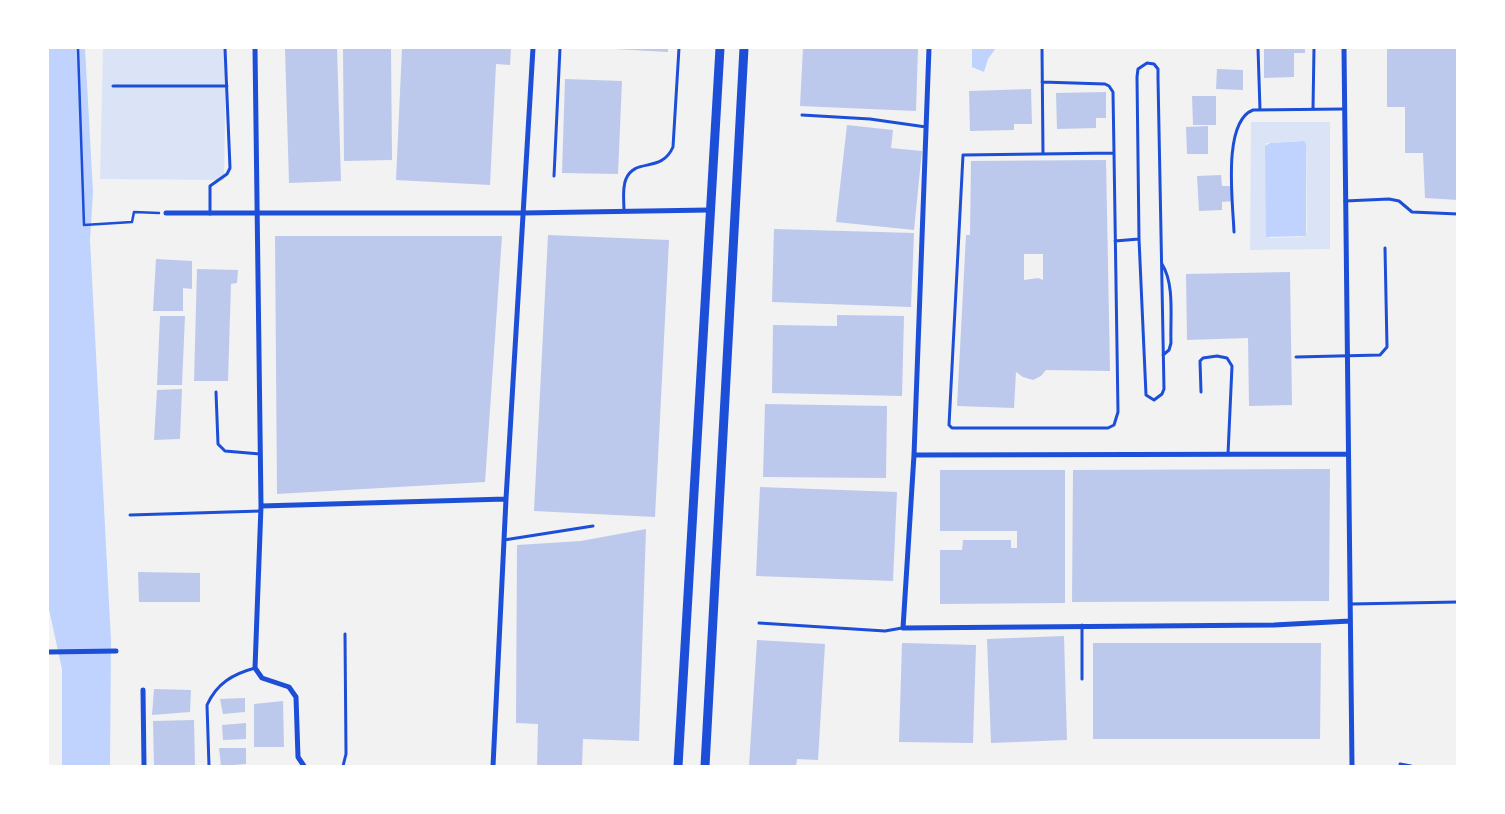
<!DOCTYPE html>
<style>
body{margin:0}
#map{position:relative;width:1505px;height:814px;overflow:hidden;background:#f2f2f2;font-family:"Golos Text",sans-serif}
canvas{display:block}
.frame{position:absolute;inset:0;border:49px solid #fff;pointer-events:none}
</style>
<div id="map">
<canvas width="1505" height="814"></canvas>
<div class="frame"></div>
</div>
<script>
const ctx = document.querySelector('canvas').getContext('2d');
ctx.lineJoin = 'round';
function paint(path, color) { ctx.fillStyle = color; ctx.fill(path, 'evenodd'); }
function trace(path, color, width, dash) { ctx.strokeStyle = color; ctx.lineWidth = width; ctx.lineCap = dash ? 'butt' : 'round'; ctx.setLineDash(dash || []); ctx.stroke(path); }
const green = new Path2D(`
 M103,48H226L224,180L100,179Z
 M1251,122H1330V249L1250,250ZM1301,141L1306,144L1307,232L1302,237L1269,238L1266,143Z`);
const water = new Path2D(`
 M48,48H85L93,192L90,240L111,641L110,766H62V669L48,605Z
 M972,48H996L988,59L984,72L972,67Z
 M1304,141L1306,144V236L1266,237L1265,146L1270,143Z`);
const building = new Path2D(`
 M285,48H337L341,181L289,183Z
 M343,48H391L392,160L344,161Z
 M402,48H511L510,65L496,64L490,185L396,180Z
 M596,48H668V52Z
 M803,48H918L916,111L800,106Z
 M1264,48H1305V53H1294V77L1264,78Z
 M1387,48H1458V200L1425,198L1423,153H1405V107H1387Z
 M1217,69L1243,70V90L1216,89Z
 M565,79L622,81L618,174L562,173Z
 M1031,89L1032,124H1014V130L970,131L969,91Z
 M1106,92V118H1096V128L1057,129L1056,93Z
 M1192,96H1216V125H1193Z
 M847,125L893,130L891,148L922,151L914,230L836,222Z
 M1208,126V154H1187L1186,127Z
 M1106,160L1110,371L1046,370L1041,376L1033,380L1023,377L1016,372L1014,408L957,406L966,235H970L971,161ZM1024,254H1043V280L1038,278L1024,280Z
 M1221,175L1222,186H1232L1233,201L1222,202V210L1199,211L1197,176Z
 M774,229L914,233L911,307L772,302Z
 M548,235L669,240L655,517L534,511Z
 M275,236H502L485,482L277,494Z
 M156,259L192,261V289L183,288V311H153Z
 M197,269L238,270L237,283L231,284L228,381H194Z
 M1290,272L1292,405L1249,406L1248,338L1187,340L1186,274Z
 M837,315L904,316L902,396L772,393L773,325L837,326Z
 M160,316H185L182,385H157Z
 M182,389L180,439L154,440L157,390Z
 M765,404L887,406L886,478L763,477Z
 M1330,469L1329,601L1072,602L1073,470Z
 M940,470H1065V603L940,604V550H962L963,540H1011V548H1017V531H940Z
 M760,487L897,492L893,581L756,576Z
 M646,529L639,741L583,739L582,766H537L538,724L516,723L517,545L581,541Z
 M138,572L200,573V602H139Z
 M1064,636L1067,740L991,743L987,639Z
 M757,640L825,644L818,760L797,759L796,766H749Z
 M902,643L976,645L973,743L899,742Z
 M1093,643H1321L1320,739H1093Z
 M154,689L191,690L190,712L152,715Z
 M245,698V712L223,714L220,699Z
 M283,701L284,747H254V704Z
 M194,720L195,766H154L153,721Z
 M246,723V739L223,740L222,725Z
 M219,748H246V764L221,766Z`);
const path = new Path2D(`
 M78,48L84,225L132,222L134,212L159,213`);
const service = new Path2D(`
 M1042,48L1043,154
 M1258,48L1260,110
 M1042,82L1105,84L1109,86L1113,92L1114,153
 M113,86H227
 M1313,109L1314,48
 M802,115L870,119L926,127
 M1114,153L1118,412L1114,425L1108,428H952L949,425L963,155Z
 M554,176L560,48
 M1345,201L1389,199L1399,201L1412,212L1458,214
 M624,211C624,202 622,187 626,179C635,157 661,174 673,147L679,48
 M210,214V186L227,174L230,168L225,48
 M1234,232C1233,203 1222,122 1253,110L1344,109
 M1115,241L1139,239L1137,77L1138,69L1147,63L1154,64L1158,69V78L1164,389L1162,394L1154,400L1146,395L1139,239
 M1162,264C1175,285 1170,318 1171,343L1169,350L1163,355
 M1296,357L1380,355L1387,347L1385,248
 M216,392L218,444L225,451L260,454
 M1201,392L1200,361L1203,358L1217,356L1227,358L1232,366L1228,454
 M130,515L261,511
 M504,540L593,526
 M1351,604L1458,602
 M759,623L885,631L902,628
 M1082,625V679
 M1400,764L1411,766
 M209,766L207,705C217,683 233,674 255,668
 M343,766L346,754L345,634`);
const minor = new Path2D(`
 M255,48L261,506L255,668L262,678L289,687L296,697L298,757L304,766
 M929,48L914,455L903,628L1274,625L1350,621
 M1344,48L1352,766
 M166,213H523L709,210
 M914,455L1348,454
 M261,506L506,499
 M48,652L116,651
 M143,690L144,766
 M493,766L506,499L533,48`);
const secondary = new Path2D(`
 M678,766L720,48
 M705,766L744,48`);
paint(green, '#dbe4f7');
paint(water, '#bfd3fe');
paint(building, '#bdc9ec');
trace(path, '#1d4ed8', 2.5);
trace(service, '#1d4ed8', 3);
trace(minor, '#1d4ed8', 5);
trace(secondary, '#1d4ed8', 9);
</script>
